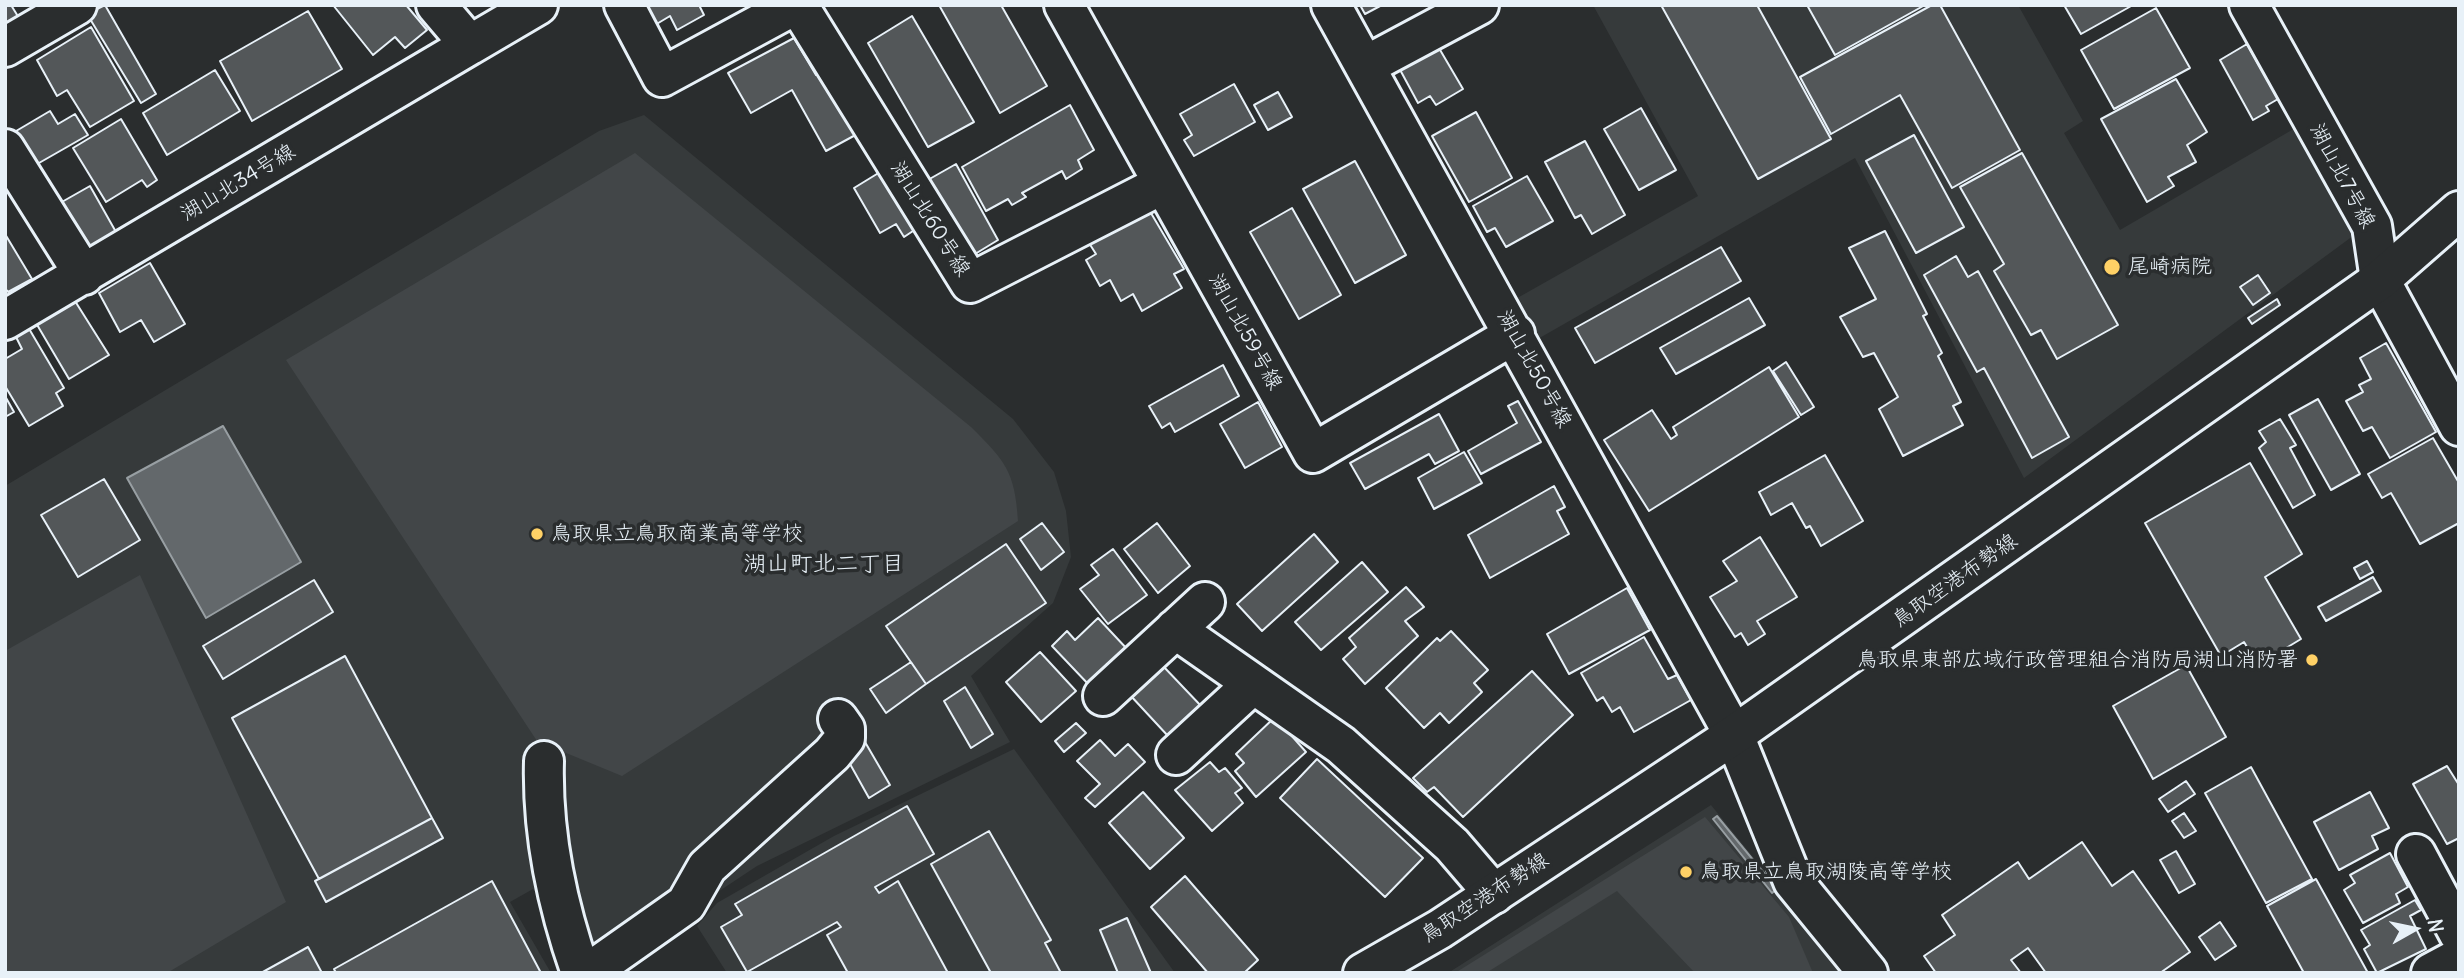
<!DOCTYPE html>
<meta charset="utf-8">
<style>
body{margin:0}
#map{position:relative;width:2464px;height:978px;overflow:hidden;background:#2a2d2e;font-family:Delius,sans-serif}
canvas{display:block}
.frame{position:absolute;inset:0;border:7px solid #e8f1f8;pointer-events:none}
.north{position:absolute;left:2380px;top:894px;width:70px;height:70px;-webkit-text-stroke:5px #2a2d2e;paint-order:stroke;rotate:81deg;font-size:19px;font-weight:700;line-height:28px;text-align:center;color:#e8f1f8}
.north::after{content:'';display:block;margin:auto;width:24px;height:32px;background:#e8f1f8;clip-path:polygon(50% 0,100% 100%,50% 72%,0 100%)}
</style>
<div id="map">
<canvas width="2464" height="978"></canvas>
<div class="frame"></div>
<div class="north">N</div>
</div>
<script>
const ctx = document.querySelector('canvas').getContext('2d');
ctx.lineJoin = 'round';
function paint(path, color) { ctx.fillStyle = color; ctx.fill(path, 'evenodd'); }
function trace(path, color, width, dash) { ctx.strokeStyle = color; ctx.lineWidth = width; ctx.lineCap = dash ? 'butt' : 'round'; ctx.setLineDash(dash || []); ctx.stroke(path); }
function write(font, color, halo, rows, align = 'center') {
  ctx.font = font + ' Delius,"Klee One",sans-serif'; ctx.lineWidth = 7; ctx.setLineDash([]); ctx.textBaseline = 'middle'; ctx.strokeStyle = halo; ctx.fillStyle = color; for (const [text, x, y, turn = 0] of rows) {
    ctx.save(); ctx.translate(x, y); ctx.rotate((+turn || 0) * Math.PI / 180); ctx.textAlign = isNaN(turn) ? turn : align; if (halo) ctx.strokeText(text, 0, 0); ctx.fillText(text, 0, 0); ctx.restore();
  }
}
const built = new Path2D(`
 M1593,5H2018L2083,121L2064,133L2120,230L2297,127L2357,233L2024,478L1855,158L1536,340L1512,301L1698,196Z
 M644,115L1013,419L1054,472L1066,511L1071,557L1053,603L971,676L1010,742L757,866L596,973L533,889L510,902L551,973H5V486L599,131Z
 M1014,749L1175,973H727L697,926L717,903L834,836Z
 M1711,805L1847,973H1448L1503,938Z`);
const green = new Path2D(`
 M635,153L971,427C1005,461 1015,471 1018,521L622,776L537,741L286,360Z
 M140,575L286,902L167,973H5V651Z
 M1705,817L1789,917L1813,973H1695L1617,891L1486,973H1455Z`);
const water = new Path2D(`
 M223,426L301,562L206,618L127,478Z
 M1717,816L1777,889L1772,893L1713,819Z`);
const building = new Path2D(`
 M5,5H11L19,18L5,27Z
 M105,5L156,94L141,103L87,14Z
 M333,5H406L427,30L405,48L395,37L373,55Z
 M644,5H699L704,15L677,30L670,16L655,25Z
 M939,5H1001L1047,86L1000,113Z
 M1360,5H1382L1365,14Z
 M1661,5H1757L1831,139L1758,179Z
 M1807,5H1925L1835,55Z
 M1932,5H1940L2020,150L1952,188L1900,95L1831,134L1800,77Z
 M2064,5H2133L2081,34Z
 M2156,8L2190,68L2114,109L2081,50Z
 M308,11L342,69L252,121L220,61Z
 M912,16L974,122L928,147L868,43Z
 M91,27L134,101L90,127L67,90L57,96L37,60Z
 M794,38L816,75L827,69L861,132L826,151L792,90L751,113L728,73Z
 M1436,43L1463,89L1436,105L1430,96L1418,103L1398,66Z
 M2247,44L2278,99L2266,106L2269,111L2253,120L2220,60Z
 M215,70L240,111L167,155L143,113Z
 M2176,79L2207,132L2187,145L2196,162L2168,177L2174,186L2147,202L2101,119Z
 M1234,84L1255,122L1194,156L1184,140L1192,135L1180,114Z
 M1278,92L1292,117L1268,130L1254,105Z
 M1070,105L1094,150L1078,160L1082,169L1066,179L1062,171L1022,193L1026,197L1012,205L1008,199L986,211L962,167Z
 M1641,108L1676,170L1639,190L1604,129Z
 M50,111L58,124L75,114L88,135L32,167L11,134Z
 M1476,112L1512,178L1469,202L1432,136Z
 M121,119L157,180L147,187L142,180L106,202L73,148Z
 M1914,135L1964,227L1916,253L1866,161Z
 M1585,141L1625,215L1592,234L1581,215L1575,218L1545,162Z
 M2022,153L2118,325L2057,359L2041,330L2031,335L1994,271L2004,264L1960,187Z
 M1355,161L1406,255L1355,283L1303,189Z
 M956,164L998,240L975,254L947,207L943,210L926,181Z
 M885,169L919,227L904,237L896,224L880,233L854,188Z
 M1527,176L1553,221L1506,247L1495,228L1487,232L1473,206Z
 M90,186L116,232L80,253L53,207Z
 M1148,208L1184,269L1174,274L1182,288L1142,311L1133,294L1121,301L1110,280L1100,286L1086,260L1096,254L1089,243Z
 M1292,208L1341,295L1299,319L1250,232Z
 M1885,231L1927,314L1923,316L1942,353L1938,356L1961,402L1953,406L1963,425L1903,456L1879,409L1898,397L1874,353L1863,357L1840,317L1876,299L1849,248Z
 M5,234L32,279L8,292L5,288Z
 M1721,247L1741,281L1595,363L1575,328Z
 M1956,256L1968,277L1978,271L2069,437L2032,458L1984,368L1977,372L1924,275Z
 M150,263L185,324L154,342L141,320L120,332L99,293Z
 M2258,275L2270,293L2253,305L2240,287Z
 M1749,298L1765,325L1676,374L1660,348Z
 M2277,299L2280,305L2252,324L2248,318Z
 M75,301L109,355L69,379L36,323Z
 M28,327L64,388L56,393L63,406L29,426L5,386V359L22,349L15,335Z
 M2386,343L2436,432L2390,458L2372,427L2363,431L2346,401L2363,392L2359,385L2371,379L2360,358Z
 M1786,362L1814,407L1801,415L1773,371Z
 M1223,365L1239,396L1175,432L1170,423L1162,428L1149,406Z
 M1769,367L1799,417L1649,511L1604,440L1652,410L1671,439L1677,435L1673,427Z
 M5,396L14,412L5,417Z
 M2318,399L2360,474L2331,490L2289,415Z
 M1518,401L1541,442L1481,474L1468,451L1517,423L1508,406Z
 M1258,402L1282,447L1245,468L1220,424Z
 M1439,414L1459,451L1435,464L1429,454L1365,489L1350,463Z
 M2280,419L2296,445L2290,448L2315,495L2293,508L2259,448L2266,442L2259,431Z
 M2433,438L2459,483V523L2420,544L2391,493L2382,498L2368,474Z
 M1464,452L1482,483L1434,509L1418,478Z
 M1825,455L1863,521L1821,546L1810,526L1806,528L1792,503L1771,515L1759,492Z
 M2250,463L2302,554L2265,577L2301,639L2258,665L2244,642L2221,656L2145,523Z
 M104,479L140,540L78,577L41,515Z
 M1554,486L1565,507L1557,511L1569,534L1490,578L1468,535Z
 M1042,523L1064,552L1041,570L1020,539Z
 M1157,523L1190,566L1158,593L1124,549Z
 M1314,534L1338,562L1262,631L1237,604Z
 M1760,537L1797,597L1757,621L1765,634L1748,645L1741,633L1735,637L1710,597L1737,581L1723,561Z
 M1006,544L1046,603L926,684L886,626Z
 M1113,549L1147,595L1108,624L1080,589L1099,575L1091,565Z
 M2367,561L2373,572L2360,579L2354,568Z
 M1362,562L1388,592L1321,650L1295,622Z
 M2373,577L2381,591L2326,621L2318,607Z
 M314,580L333,612L223,679L203,646Z
 M1406,587L1424,607L1405,621L1418,636L1365,684L1343,659L1356,647L1349,638Z
 M1627,588L1650,630L1569,674L1547,634Z
 M1098,618L1128,650L1090,686L1052,646L1067,631L1075,640Z
 M1451,631L1488,670L1474,683L1482,692L1449,723L1440,713L1424,728L1386,688L1437,638L1440,641Z
 M1644,637L1668,679L1677,675L1691,700L1634,732L1620,707L1612,712L1603,697L1597,701L1581,673Z
 M1040,652L1076,691L1041,722L1006,682Z
 M345,656L432,818L319,879L232,718Z
 M911,662L926,684L886,713L870,689Z
 M2186,665L2226,737L2153,779L2113,706Z
 M1163,666L1203,708L1168,736L1130,695Z
 M1532,671L1573,715L1463,817L1434,787L1427,792L1413,778Z
 M965,687L993,734L971,748L944,701Z
 M1275,717L1306,752L1256,797L1235,771L1244,763L1236,754Z
 M1076,723L1086,733L1064,752L1055,741Z
 M1100,740L1115,756L1128,744L1145,762L1095,807L1085,798L1100,784L1077,761Z
 M865,742L890,785L869,798L845,755Z
 M1317,759L1423,858L1385,897L1280,798Z
 M1210,762L1219,772L1225,768L1242,788L1235,793L1243,803L1212,831L1175,790Z
 M2447,766L2459,785V838L2447,844L2413,784Z
 M2251,767L2312,879L2266,903L2205,793Z
 M2186,781L2195,794L2168,812L2159,799Z
 M1143,792L1184,838L1150,869L1109,823Z
 M2370,792L2389,828L2372,836L2378,849L2339,870L2314,822Z
 M907,806L934,854L875,887L879,893L898,881L948,973H848L827,935L841,927L837,922L747,972L721,927L742,915L735,904Z
 M2184,813L2196,831L2184,838L2172,821Z
 M432,818L443,838L326,902L315,881Z
 M989,831L1051,940L1045,943L1061,973H991L931,864Z
 M2082,842L2112,886L2133,871L2190,952L2160,973H2046L2028,948L2011,960L2021,973H1936L1924,956L1955,935L1942,915L2018,862L2029,879Z
 M2176,851L2195,884L2179,893L2160,860Z
 M2390,853L2408,887L2396,894L2400,903L2363,923L2344,890L2355,883L2350,875Z
 M1185,876L1258,960L1244,973H1208L1151,907Z
 M2316,879L2368,973H2304L2267,906Z
 M492,881L541,973H336L334,969Z
 M2415,900L2421,910L2410,916L2426,949L2377,973L2364,949L2370,945L2361,930Z
 M1127,918L1151,973H1118L1100,930Z
 M2220,922L2236,946L2215,960L2199,937Z
 M308,947L322,973H261Z`);
const minor = new Path2D(`
 M436,5L470,45L538,5
 M624,5L662,77L795,5
 M798,5L970,283L1163,184
 M1064,5L1313,453L1515,334
 M1331,5L1734,735L1793,881L1868,973
 M2249,5L2372,226L2380,280L2459,426
 M5,47L77,5
 M1365,66L1479,5
 M5,149L84,275
 M5,320L470,45
 M1175,629L1341,745L1452,845L1494,894
 M1103,696L1205,602
 M1176,755L1253,684
 M544,761C542,833 557,905 581,973
 M2416,854L2459,934
 M588,973L686,904L707,867L832,754L845,738V729L838,719
 M2431,973L2459,958`);
const major = new Path2D(`
 M1363,973L1440,929L1734,735L2380,280L2459,211`);
const markers = [
 [2112,267,9,"#ffd166"],
 [537,534,7,"#ffd166"],
 [2312,660,7,"#ffd166"],
 [1686,872,7,"#ffd166"]
];
const streetNames = [
 ["湖山北7号線",2342,176,62],
 ["湖山北34号線",238,183,-31],
 ["湖山北60号線",930,219,58],
 ["湖山北59号線",1245,332,61],
 ["湖山北50号線",1534,369,61],
 ["鳥取空港布勢線",1955,581,-35],
 ["鳥取空港布勢線",1485,898,-33]
];
const poiNames = [
 ["尾崎病院",2128,267],
 ["鳥取県立鳥取商業高等学校",551,534],
 ["鳥取県東部広域行政管理組合消防局湖山消防署",2298,660,"right"],
 ["鳥取県立鳥取湖陵高等学校",1700,872]
];
const neighbourhoodNames = [
 ["湖山町北二丁目",824,564]
];
paint(built, '#363a3b');
paint(green, '#424648');
paint(water, '#63686b');
trace(water, '#989fa3', 2);
paint(building, '#535759');
trace(building, '#e8f1f8', 2);
trace(minor, '#e8f1f8', 44);
trace(major, '#e8f1f8', 44);
trace(minor, '#2a2d2e', 38);
trace(major, '#2a2d2e', 38);
for (const [x, y, r, color] of markers) { const dot = new Path2D(); dot.arc(x, y, r, 0, 2 * Math.PI); ctx.fillStyle = color; ctx.fill(dot); trace(dot, '#2a2d2e', 2.5); }
write('21px', '#e8f1f8', '#2a2d2e', streetNames);
write('21px', '#e8f1f8', '#2a2d2e', poiNames, 'left');
write('23px', '#e8f1f8', '#2a2d2e', neighbourhoodNames);
</script>
